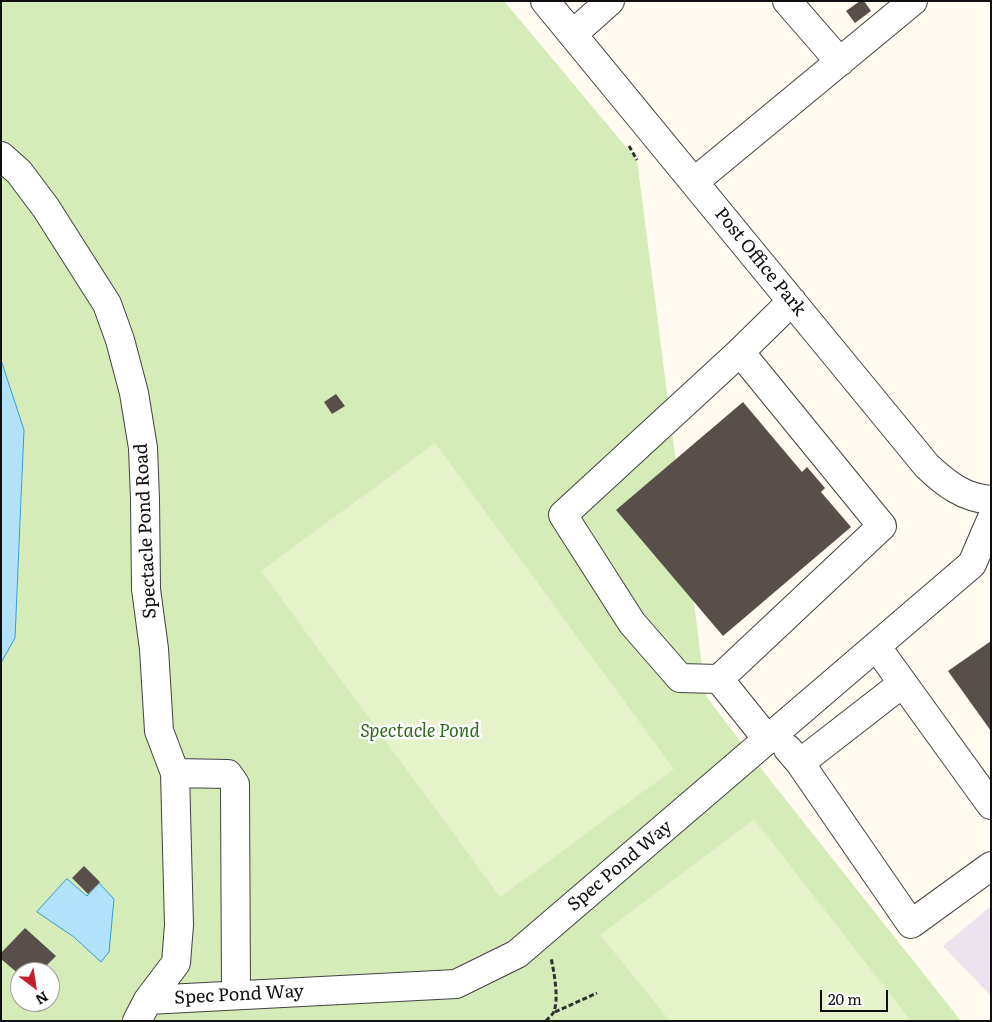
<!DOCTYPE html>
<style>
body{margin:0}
#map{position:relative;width:992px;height:1022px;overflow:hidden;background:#fffbf1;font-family:Literata,serif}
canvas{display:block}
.frame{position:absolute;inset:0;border:2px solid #0f0f0f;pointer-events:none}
.north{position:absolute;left:10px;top:962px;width:50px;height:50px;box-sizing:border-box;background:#fff;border:1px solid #9f9f9f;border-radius:50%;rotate:149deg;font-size:14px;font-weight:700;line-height:20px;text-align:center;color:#0f0f0f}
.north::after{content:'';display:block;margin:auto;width:18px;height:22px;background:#c61f2f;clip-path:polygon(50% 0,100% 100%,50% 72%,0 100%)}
.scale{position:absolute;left:820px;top:990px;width:68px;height:22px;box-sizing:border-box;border:2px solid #0f0f0f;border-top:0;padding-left:6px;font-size:15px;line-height:18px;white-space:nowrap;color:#0f0f0f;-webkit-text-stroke:4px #fff;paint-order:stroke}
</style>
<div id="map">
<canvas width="992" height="1022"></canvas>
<div class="frame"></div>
<div class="north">N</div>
<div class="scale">20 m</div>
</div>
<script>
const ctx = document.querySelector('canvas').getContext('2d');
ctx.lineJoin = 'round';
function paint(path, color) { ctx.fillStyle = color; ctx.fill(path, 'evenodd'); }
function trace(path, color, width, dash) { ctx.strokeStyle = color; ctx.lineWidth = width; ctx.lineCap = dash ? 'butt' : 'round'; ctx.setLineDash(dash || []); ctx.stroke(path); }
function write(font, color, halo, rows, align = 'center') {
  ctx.font = font + ' Literata,serif'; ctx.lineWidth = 5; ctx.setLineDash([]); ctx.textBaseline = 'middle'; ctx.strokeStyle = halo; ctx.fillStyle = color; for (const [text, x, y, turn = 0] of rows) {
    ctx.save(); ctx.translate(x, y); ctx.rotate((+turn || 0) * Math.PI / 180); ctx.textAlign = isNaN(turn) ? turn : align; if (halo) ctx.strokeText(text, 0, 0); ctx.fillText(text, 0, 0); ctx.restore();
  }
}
const industrial = new Path2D(`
 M991,906V996L943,946Z`);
const green = new Path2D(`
 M1,1H504L637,160L706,696L763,771L961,1021H1V663L15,638L23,470L1,376ZM20,972H50V1002H20Z`);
const pitch = new Path2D(`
 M435,443L674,769L500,897L261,571Z
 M754,819L911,1021H670L600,935Z`);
const water = new Path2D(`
 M1,360L24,430L15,638L1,663Z
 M67,879L87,896L99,883L114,899L109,952L101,962L74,937L37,912Z`);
const building = new Path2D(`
 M860,1H864L871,11L855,23L846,11Z
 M336,394L345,406L332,414L324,402Z
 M743,402L802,472L807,467L825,488L821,492L851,527L723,636L616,510Z
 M991,641V731L948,671Z
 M84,866L100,882L88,894L72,878Z
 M25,928L56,956L40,972H20V975L1,959V953Z`);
const path = new Path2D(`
 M629,146L637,160
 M555,1012L597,993
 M546,1021C548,1018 553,1015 554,1011C559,999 554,971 551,958`);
const minor = new Path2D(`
 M545,1L927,466C946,484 964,498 991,500
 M787,1L840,62
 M573,34L610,1
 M1,156L19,172L46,208L107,304L120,340L134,393L143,448L145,499L146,589L154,649L159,731L175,773L179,925L176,963L148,1000L137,1021
 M694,182L913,1
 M740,352L792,301
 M876,646L991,805
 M719,679L680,678L632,623L563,515L740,352L882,526L719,679L768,740
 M788,749L800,763L903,683
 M800,763L911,924L991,866
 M175,773L228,774L235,784L236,995
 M148,1000L456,984L517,954L972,564L991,520`);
const streetNames = [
 ["Post Office Park",760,262,51],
 ["Spectacle Pond Road",146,531,-93],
 ["Spec Pond Way",620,866,-40],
 ["Spec Pond Way",239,995,-3]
];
const parkNames = [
 ["Spectacle Pond",420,732]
];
paint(industrial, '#ece3ee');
paint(green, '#d5ecb8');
paint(pitch, '#e6f2ca');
paint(water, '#b2e2f9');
trace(water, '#369cd4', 1);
paint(building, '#584f4a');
trace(minor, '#424242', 30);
trace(path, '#313131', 3, [5, 2.5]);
trace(minor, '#fff', 28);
write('18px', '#0f0f0f', '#fff', streetNames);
write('italic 18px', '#2f6a1b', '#fff', parkNames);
</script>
